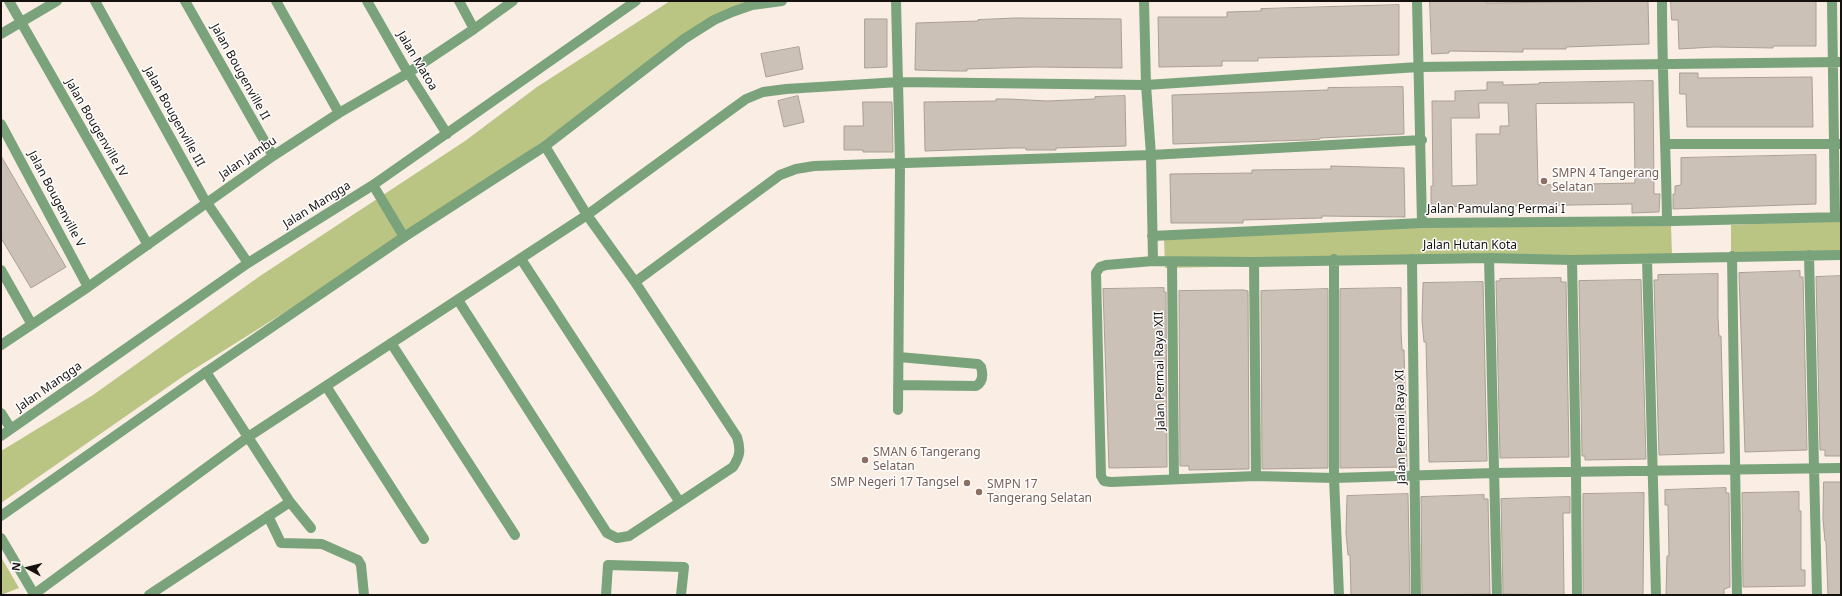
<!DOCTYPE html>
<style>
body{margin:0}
#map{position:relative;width:1842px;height:596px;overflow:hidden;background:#faeee4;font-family:"Noto Sans",sans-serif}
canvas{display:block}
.frame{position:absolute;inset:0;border:2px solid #15110e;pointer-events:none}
.north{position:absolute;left:8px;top:548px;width:40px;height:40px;-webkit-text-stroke:3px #fff;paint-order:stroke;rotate:277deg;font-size:11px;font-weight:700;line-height:16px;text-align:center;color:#15110e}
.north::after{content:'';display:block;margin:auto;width:14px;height:18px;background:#15110e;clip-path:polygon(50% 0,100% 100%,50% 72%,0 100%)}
</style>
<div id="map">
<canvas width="1842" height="596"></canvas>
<div class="frame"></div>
<div class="north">N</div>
</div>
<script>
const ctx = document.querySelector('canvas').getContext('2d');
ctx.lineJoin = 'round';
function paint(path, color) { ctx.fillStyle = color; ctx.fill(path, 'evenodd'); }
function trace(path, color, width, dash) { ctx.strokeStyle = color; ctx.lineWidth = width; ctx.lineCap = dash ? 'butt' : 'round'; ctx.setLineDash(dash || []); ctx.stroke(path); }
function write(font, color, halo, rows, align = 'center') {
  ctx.font = font + ' "Noto Sans",sans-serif'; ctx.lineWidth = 3; ctx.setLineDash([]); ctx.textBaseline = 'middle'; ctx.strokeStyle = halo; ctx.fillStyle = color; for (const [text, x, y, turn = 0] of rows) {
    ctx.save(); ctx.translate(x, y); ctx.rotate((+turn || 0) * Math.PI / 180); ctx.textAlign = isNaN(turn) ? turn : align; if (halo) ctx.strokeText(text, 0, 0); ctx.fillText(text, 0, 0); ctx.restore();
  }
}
const green = new Path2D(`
 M670,1H768L733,10L401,239L185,375L1,503V451L93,395L260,276L465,141L537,87Z
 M1841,220V252L1731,253V225Z
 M1671,224L1672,257L1165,268L1164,237L1421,226Z
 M1,557L19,588L1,595Z`);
const building = new Path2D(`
 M1430,1H1486V3L1648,1L1649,44L1566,47V49H1523V52L1449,51V53L1432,54Z
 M1671,1H1816V46H1773V48L1714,47L1679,49L1678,20H1672Z
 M1399,5V55L1258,58V61H1222V66L1159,67L1158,17H1227V12L1261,11V9Z
 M1016,18L1121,19L1122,68L1035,67L967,69V71H955L915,70L916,23L978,21V20Z
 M865,19H887V67L865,68Z
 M799,47L803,69L766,77L761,54Z
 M1680,73H1698V78L1812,77L1813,127H1687L1686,94H1680Z
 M1653,81L1654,194H1660L1659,212L1632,213V204L1513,206V212H1500V206L1431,207V186H1433L1432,101H1455V91L1487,90V82H1503V85L1539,84V83ZM1479,103H1508L1509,126H1500V134H1476L1477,185L1452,186L1451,118H1479ZM1634,103L1635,183L1538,185L1536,104Z
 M1403,87L1404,134L1320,138V139L1308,140L1173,144L1172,95L1328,90V88Z
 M798,96L804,122L784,127L778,101Z
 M1125,96L1126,146L1056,148V150H1026V148H1012L925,151L924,102L996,101V99H1008L1047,101L1095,99V97Z
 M863,102H892L893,152H863V150H844V126H863Z
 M1816,155V204L1673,209V194H1675V186L1681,185V158Z
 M1,156L66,267L31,288L1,238Z
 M1331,166L1404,168L1405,217L1322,216V218L1243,220V223H1171L1170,174L1252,173V170L1331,169Z
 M1800,271V277H1803L1807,450L1745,452L1739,273Z
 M1718,274V317L1719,336H1721L1724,453L1659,455L1654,280H1658V275Z
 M1841,276V456H1825V450H1820L1816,277Z
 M1561,278V282H1566L1569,457L1500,458L1496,281H1500V279Z
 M1641,280L1646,459L1585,460V456H1582L1579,281Z
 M1483,282L1487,461L1429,462L1426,342H1424L1422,320L1423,283Z
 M1164,288V292H1166L1167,467L1109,468L1103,289Z
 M1401,288V331L1402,350H1404L1407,467L1340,468V289Z
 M1328,289V468L1262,469L1261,291Z
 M1244,290L1248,291L1249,469L1189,470V466H1180L1179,291Z
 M1824,482H1841V595H1828L1826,541H1825L1823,519Z
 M1726,488V493H1729L1730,587L1724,589V595H1666L1667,556H1669L1668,505H1665V490Z
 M1799,492V511H1801V570H1805V586L1743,587L1742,493Z
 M1644,493L1643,595H1583V494Z
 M1408,494L1410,595H1351L1350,555H1348L1346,533L1347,496Z
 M1484,495V499H1488L1490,594L1422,595L1421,497Z
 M1570,497V513H1563L1564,595L1503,594L1501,499Z`);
const minor = new Path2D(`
 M9,1L148,245
 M95,1L203,197L248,263
 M185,1L273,156
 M276,1L339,113
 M367,1L404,66L447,134
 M459,1L474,29
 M896,1L900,164L898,410
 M1144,1L1146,85L1151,155L1153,261
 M1417,1L1422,223
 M1662,1C1662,75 1666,148 1667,221
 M1832,1L1835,217
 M1,34L57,1
 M1,124L88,287
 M1666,144H1840
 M373,185L404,237
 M1152,236L1422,223L1673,221L1841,217
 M1809,255L1817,595
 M1841,255L1572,260L1489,258L1254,262L1153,261L1106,265L1100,267L1096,273L1101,476L1104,481L1111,482L1256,476L1334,478L1494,473L1841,468
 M1732,256L1737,595
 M1489,258L1497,595
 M521,259L679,501
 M1334,259V478L1339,595
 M1412,259L1416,595
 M1647,259L1656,595
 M1572,260L1576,472L1577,595
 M1172,262L1174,479
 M1254,262L1256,476
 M1,270L31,323
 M635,282L780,175L796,169L814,166L1151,155L1422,140
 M458,300L607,533L617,538L629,536L733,467C740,456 741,450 737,437L635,282L587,215L545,146
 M391,343L515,535
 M1,345L88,287L273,156L339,113L408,73L474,29L513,1
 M206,372L290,502L311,528
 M898,385L976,386C983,382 983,374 981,367L978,364L899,357
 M326,386L424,539
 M1,413L11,429
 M1,436L248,263L373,185L636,1
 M268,516L281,543L322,544L358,560L361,565L364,595
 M1,538L34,594
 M33,595L248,437L587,215L728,112L746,99L763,92L786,89L899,82L1146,85L1418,67L1841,62
 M149,595L290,502
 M606,595L608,565L684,567L681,595`);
const tertiary = new Path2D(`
 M1,516L206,372L404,237L545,146L684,39L714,20L732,12L752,5L782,1`);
const markers = [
 [1544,181,4,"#8d6e63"],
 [865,460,4,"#8d6e63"],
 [967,483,4,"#8d6e63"],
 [979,492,4,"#8d6e63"]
];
const streetNames = [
 ["Jalan Matoa",417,61,59],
 ["Jalan Bougenville II",240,72,61],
 ["Jalan Bougenville III",174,117,61],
 ["Jalan Bougenville IV",96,128,60],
 ["Jalan Jambu",248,158,-34],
 ["Jalan Bougenville V",56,199,62],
 ["Jalan Mangga",317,205,-32],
 ["Jalan Pamulang Permai I",1496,210],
 ["Jalan Hutan Kota",1470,246],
 ["Jalan Permai Raya XII",1160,371,-91],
 ["Jalan Mangga",49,387,-35],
 ["Jalan Permai Raya XI",1401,427,-91]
];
const educationNames = [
 ["SMPN 4 Tangerang",1552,174],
 ["Selatan",1552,188],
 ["SMAN 6 Tangerang",873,453],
 ["Selatan",873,467],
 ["SMP Negeri 17 Tangsel",959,483,"right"],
 ["SMPN 17",987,485],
 ["Tangerang Selatan",987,499]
];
paint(green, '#bac483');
paint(building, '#ccc1b6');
trace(building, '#aa9f95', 1);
trace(minor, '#7aa37b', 10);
trace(tertiary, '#7aa37b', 10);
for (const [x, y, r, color] of markers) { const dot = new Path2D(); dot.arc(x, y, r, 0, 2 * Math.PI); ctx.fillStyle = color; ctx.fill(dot); trace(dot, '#fff', 1.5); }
write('12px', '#15110e', '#fff', streetNames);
write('12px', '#785e54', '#fff', educationNames, 'left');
</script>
